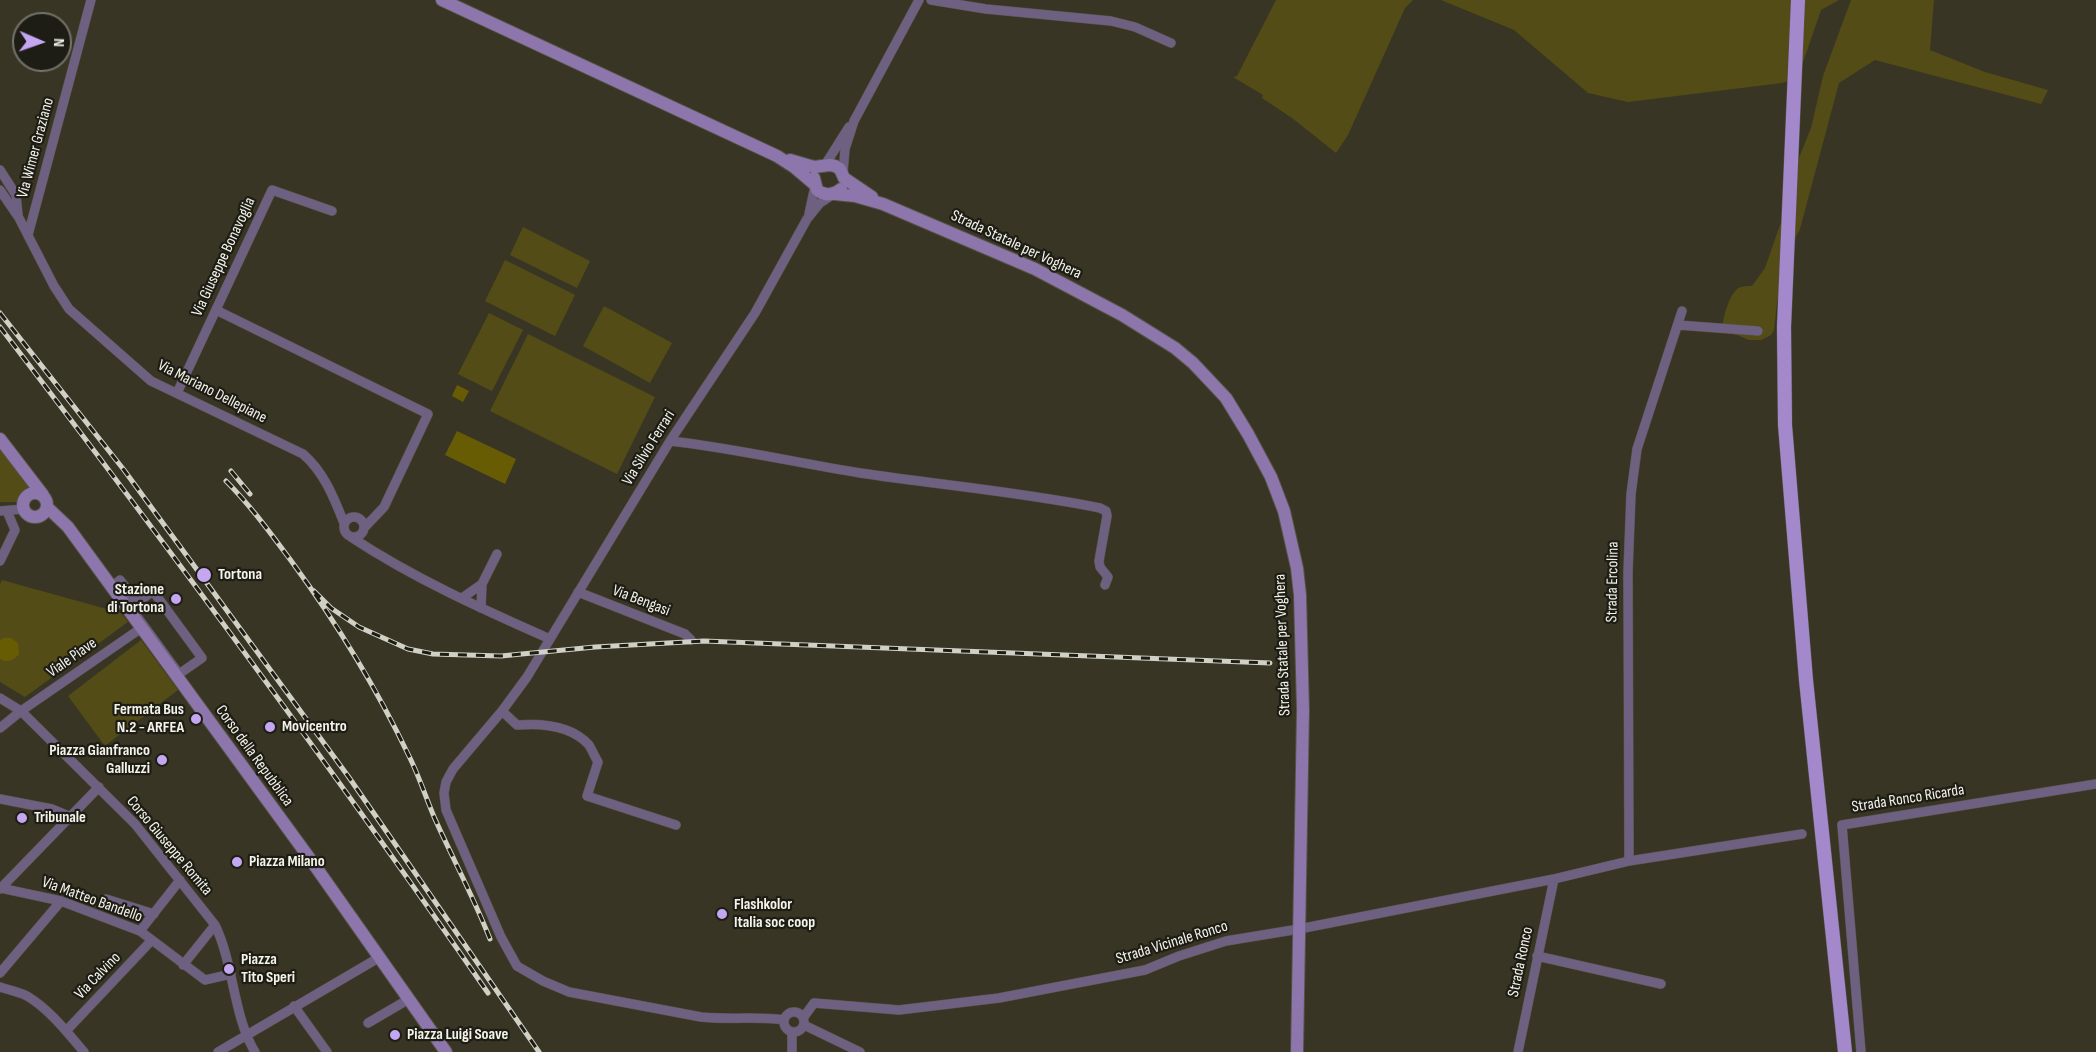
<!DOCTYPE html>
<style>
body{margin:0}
#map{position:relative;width:2096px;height:1052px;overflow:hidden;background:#383525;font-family:"Sofia Sans Condensed",sans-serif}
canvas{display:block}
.north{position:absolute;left:12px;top:12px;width:60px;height:60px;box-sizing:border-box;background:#1e1d15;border:2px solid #74736a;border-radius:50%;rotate:92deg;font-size:16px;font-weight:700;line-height:24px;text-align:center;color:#f4f3e9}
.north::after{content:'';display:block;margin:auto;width:21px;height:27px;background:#c5a7f1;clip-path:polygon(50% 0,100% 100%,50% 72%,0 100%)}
</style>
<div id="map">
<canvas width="2096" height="1052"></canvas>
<div class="north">N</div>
</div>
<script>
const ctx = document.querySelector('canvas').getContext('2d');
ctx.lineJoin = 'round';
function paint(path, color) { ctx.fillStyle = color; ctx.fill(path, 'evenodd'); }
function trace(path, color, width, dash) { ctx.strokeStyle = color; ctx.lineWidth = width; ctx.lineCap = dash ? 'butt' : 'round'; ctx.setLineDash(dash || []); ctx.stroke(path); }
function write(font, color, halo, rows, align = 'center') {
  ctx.font = font + ' "Sofia Sans Condensed",sans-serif'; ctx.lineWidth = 4.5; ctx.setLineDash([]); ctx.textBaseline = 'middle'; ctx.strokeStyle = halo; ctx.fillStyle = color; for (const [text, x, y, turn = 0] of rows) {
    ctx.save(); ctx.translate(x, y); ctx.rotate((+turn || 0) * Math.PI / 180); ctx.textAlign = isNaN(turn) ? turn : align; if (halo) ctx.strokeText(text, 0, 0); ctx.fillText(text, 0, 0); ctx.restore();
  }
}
const green = new Path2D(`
 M1276,0H1413L1405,8L1348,135L1336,153L1292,118L1262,98L1263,95L1233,77L1237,76Z
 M1441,0H1839L1821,10L1799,74L1795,79L1782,83L1628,102L1588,93L1514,30Z
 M1851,0H1934L1930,50L1985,72L2048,90L2041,104L1875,60L1839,83L1800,229L1796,237L1777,303L1774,330L1771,335L1761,340H1749L1737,335L1722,332C1722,321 1728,297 1737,289C1741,286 1747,286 1752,286L1765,268L1786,208L1796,165L1811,128L1823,76Z
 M523,227L590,261L577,288L510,255Z
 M505,260L575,295L555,336L485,301Z
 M604,306L672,343L650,383L583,346Z
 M489,313L523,330L492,391L458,374Z
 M528,334L655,397L617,474L490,411Z
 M0,449L29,486L17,502H0Z
 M2,580L121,613L128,622L25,697L0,682V584Z
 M141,640L178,690L105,746L68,696Z`);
const water = new Path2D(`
 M457,385L469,391L463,402L452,396Z
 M457,431L516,459L505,484L445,455Z
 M3,638H11L18,643L19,654C14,661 7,663 0,659V641Z`);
const street = new Path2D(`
 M931,0L986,9L1111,21L1135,27L1171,43
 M825,165L849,127
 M0,170L16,195L18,215
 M843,173L845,149L854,121L919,0
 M0,190L19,218L54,286L69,309L151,381L303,454C324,472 334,498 344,523
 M809,214L815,186
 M28,235L91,0
 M216,310L428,414L384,507L364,528
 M1678,325L1758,331
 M177,393L272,190L332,211
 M670,441C734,448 797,463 860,473C940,485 1021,492 1100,508L1106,511L1107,516L1099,561L1100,567L1108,577L1105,585
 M0,511L24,509
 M344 527a10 10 0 1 1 20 0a10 10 0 1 1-20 0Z
 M351,537C413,578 482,609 550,639
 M0,561L15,530L7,511
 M120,580L137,603L153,591L202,658L179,674L114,585Z
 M578,592L685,634L691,640
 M462,598L482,584
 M481,608L482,584L497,554
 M0,698L21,711L135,824L215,925C234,964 233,1016 255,1052
 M502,711L517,725C542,723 571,725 589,745C592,750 595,757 598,762L587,796L676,825
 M0,728L21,711L140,629
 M0,799L52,809L71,817
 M1629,861L1628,572L1631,494L1637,449L1682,311
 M0,888L61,901L140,931L205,980L231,974
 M0,889L99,787
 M106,899L154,914
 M140,931L180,880
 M1537,956L1661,984
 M183,965L215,925
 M0,973L61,901
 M0,987C9,990 19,992 27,996C49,1009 67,1032 84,1052
 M294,1006L327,1052
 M784 1022a10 10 0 1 1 20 0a10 10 0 1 1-20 0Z
 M803,1018L814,1003L899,1010L999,998L1145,970L1179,956L1226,941L1299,929L1554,879L1629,861L1802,834
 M784,1020C756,1016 729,1020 701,1017L569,992L543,981L517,966L501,937L446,810L444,793L446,782L453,769L502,711L527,677L670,441L755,313L807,219L820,203L832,195
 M368,1023L409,999
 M804,1025L860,1052
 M66,1031L151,941
 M218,1052L380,957
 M792,1052V1033
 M1518,1052L1554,879
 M1861,1052L1842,825L2096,784`);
const secondary = new Path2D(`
 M442,0L777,156L794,167L814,184
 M790,160L814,167L830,165L835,166L840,169L844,178L872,197
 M814,178L817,190C825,196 833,196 841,189
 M835,194L855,196L883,204L1035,269L1122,315L1175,348L1193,363L1226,398L1248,434L1271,477L1284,511L1297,568L1300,595L1303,710L1297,1052
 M0,439L43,495
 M23 505a12 12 0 1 1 24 0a12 12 0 1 1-24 0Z
 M48,508L68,527L313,863L446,1052`);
const primary = new Path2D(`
 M1798,0L1784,327L1785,425L1806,680L1845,1052`);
const rail = new Path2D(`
 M0,313L124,470L348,776L539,1052
 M0,327C167,545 331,767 488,993
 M231,471L250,494
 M226,481C251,506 271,534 292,562C338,625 375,685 409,756C419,776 426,798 435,819C453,859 474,898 490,939
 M314,591L331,608L359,627L408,649L433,654L501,656L595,647L704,641L1270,663`);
const markers = [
 [204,575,8,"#c5a7f1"],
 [176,599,6,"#c5a7f1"],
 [196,719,6,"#c5a7f1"],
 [270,727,6,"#c5a7f1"],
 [162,760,6,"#c5a7f1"],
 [22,818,6,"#c5a7f1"],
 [237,862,6,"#c5a7f1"],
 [722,914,6,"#c5a7f1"],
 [229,969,6,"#c5a7f1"],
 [395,1035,6,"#c5a7f1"]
];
const streetNames = [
 ["Via Wimer Graziano",36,148,-75],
 ["Strada Statale per Voghera",1016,245,25],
 ["Via Giuseppe Bonavoglia",224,257,-65],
 ["Via Mariano Dellepiane",212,392,27],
 ["Via Silvio Ferrari",649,448,-58],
 ["Strada Ercolina",1613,582,-89],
 ["Via Bengasi",641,601,21],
 ["Strada Statale per Voghera",1283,645,-92],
 ["Viale Piave",72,658,-35],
 ["Corso della Repubblica",254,756,54],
 ["Strada Ronco Ricarda",1908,799,-9],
 ["Corso Giuseppe Romita",169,846,50],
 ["Via Matteo Bandello",92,900,20],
 ["Strada Vicinale Ronco",1172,943,-17],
 ["Strada Ronco",1521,962,-78],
 ["Via Calvino",98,976,-46]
];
const poiNames = [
 ["Tortona",218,575],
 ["Stazione",164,590,"right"],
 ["di Tortona",164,608,"right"],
 ["Fermata Bus",184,710,"right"],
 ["N.2 - ARFEA",184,728,"right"],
 ["Movicentro",282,727],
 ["Piazza Gianfranco",150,751,"right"],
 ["Galluzzi",150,769,"right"],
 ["Tribunale",34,818],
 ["Piazza Milano",249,862],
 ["Flashkolor",734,905],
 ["Italia soc coop",734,923],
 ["Piazza",241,960],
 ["Tito Speri",241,978],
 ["Piazza Luigi Soave",407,1035]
];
paint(green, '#544c16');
paint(water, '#675b04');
trace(street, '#565344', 10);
trace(secondary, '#565344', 14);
trace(primary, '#565344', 15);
trace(street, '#6d6081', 9);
trace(secondary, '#8c76ab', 12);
trace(primary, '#a388cc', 14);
trace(rail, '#d1d0c5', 5);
trace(rail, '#1e1d15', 3, [9]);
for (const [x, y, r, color] of markers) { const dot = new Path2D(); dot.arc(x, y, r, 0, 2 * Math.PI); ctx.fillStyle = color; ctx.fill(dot); trace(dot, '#1e1d15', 2); }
write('16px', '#f4f3e9', '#1e1d15', streetNames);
write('bold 16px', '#f4f3e9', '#1e1d15', poiNames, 'left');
</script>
